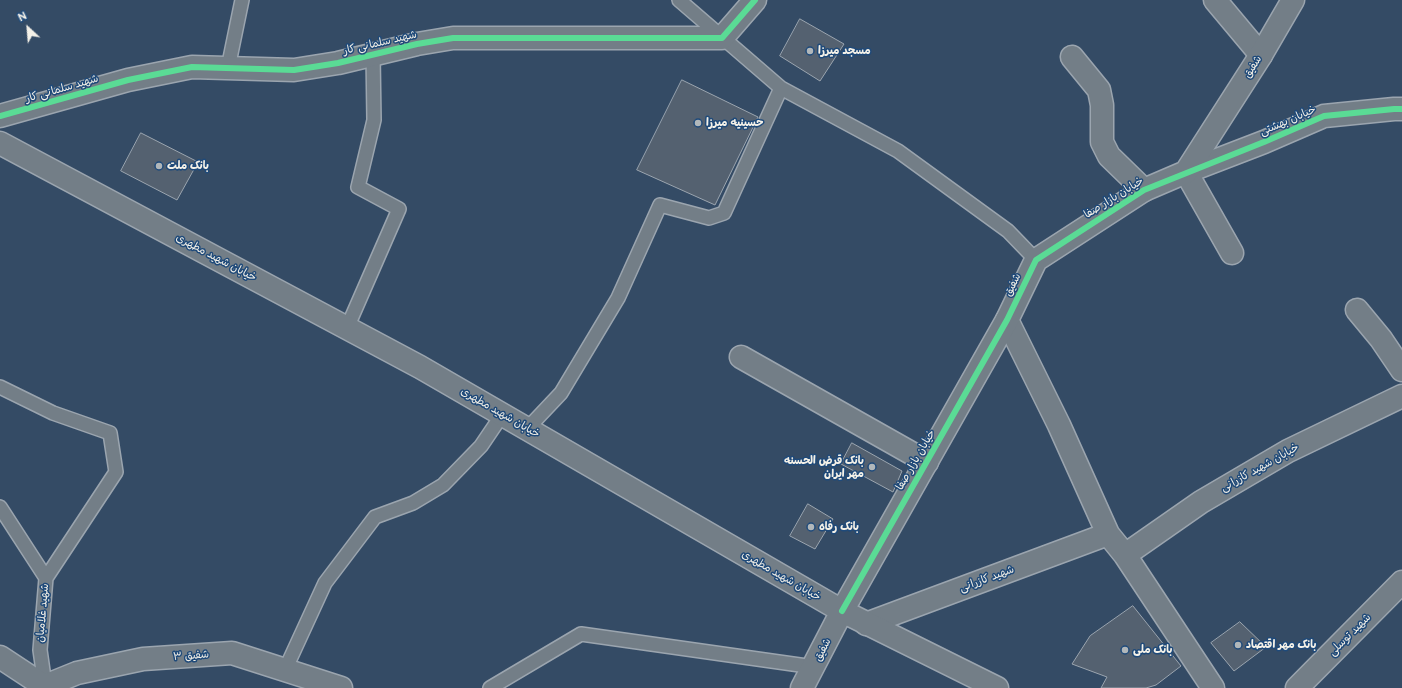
<!DOCTYPE html>
<meta charset="utf-8">
<style>
body{margin:0}
#map{position:relative;width:1402px;height:688px;overflow:hidden;background:#344b65;font-family:"Balsamiq Sans",sans-serif}
canvas{display:block}
.north{position:absolute;left:8px;top:8px;width:40px;height:40px;-webkit-text-stroke:3px #1f4a7a;paint-order:stroke;rotate:334deg;font-size:11px;font-weight:700;line-height:16px;text-align:center;color:#f4f1e8}
.north::after{content:'';display:block;margin:auto;width:14px;height:18px;background:#f4f1e8;clip-path:polygon(50% 0,100% 100%,50% 72%,0 100%)}
</style>
<div id="map">
<canvas width="1402" height="688"></canvas>
<div class="north">N</div>
</div>
<script>
const ctx = document.querySelector('canvas').getContext('2d');
ctx.lineJoin = 'round';
function paint(path, color) { ctx.fillStyle = color; ctx.fill(path, 'evenodd'); }
function trace(path, color, width, dash) { ctx.strokeStyle = color; ctx.lineWidth = width; ctx.lineCap = dash ? 'butt' : 'round'; ctx.setLineDash(dash || []); ctx.stroke(path); }
function write(font, color, halo, rows, align = 'center') {
  ctx.font = font + ' "Balsamiq Sans","Playpen Sans Arabic",sans-serif'; ctx.lineWidth = 3; ctx.setLineDash([]); ctx.textBaseline = 'middle'; ctx.strokeStyle = halo; ctx.fillStyle = color; for (const [text, x, y, turn = 0] of rows) {
    ctx.save(); ctx.translate(x, y); ctx.rotate((+turn || 0) * Math.PI / 180); ctx.textAlign = isNaN(turn) ? turn : align; if (halo) ctx.strokeText(text, 0, 0); ctx.fillText(text, 0, 0); ctx.restore();
  }
}
const building = new Path2D(`
 M800,19L844,44L820,81L780,56Z
 M682,80L758,117L715,205L637,170Z
 M141,133L198,162L177,200L121,171Z
 M852,443L902,471L893,492L841,464Z
 M808,504L833,519L815,549L790,536Z
 M1133,606L1181,666L1156,685L1146,688H1101L1107,677L1072,664L1090,636Z
 M1240,622L1266,647L1234,671L1211,643Z`);
const service = new Path2D(`
 M679,0L781,88L898,151L1008,231L1036,260
 M228,68L242,0
 M347,328L399,209L358,187L374,120L373,54
 M0,387L53,413L110,433L116,472L46,578
 M527,429L561,393L618,298L660,205L709,218L724,213L781,88
 M0,507L46,578L40,650L45,685
 M285,670L325,583L375,517L413,503L443,485L481,446L502,415
 M490,688L581,634L814,667`);
const minor = new Path2D(`
 M1215,0L1261,55
 M1072,57L1099,90L1102,105V142L1109,156L1144,190
 M1232,253L1186,172L1264,142L1324,116L1394,109H1402
 M1357,310L1381,339L1402,370
 M1007,320L1059,425L1108,534L1125,555L1213,688
 M741,357L927,462
 M1125,555L1201,502L1288,451L1402,396
 M866,624L1108,534
 M0,657L47,688
 M40,688L77,673L143,659L232,653L341,688`);
const tertiary = new Path2D(`
 M0,116L128,80L192,67L294,70L338,63L417,44L453,38H722L755,0
 M842,611L1007,320L1036,260L1144,190L1186,172L1261,55L1293,0`);
const secondary = new Path2D(`
 M0,143L420,367L842,611L997,688
 M802,688L842,611
 M1297,688L1402,582`);
const cycleway = new Path2D(`
 M0,116L128,80L192,67L294,70L338,63L417,44L453,38H722L755,0
 M842,611L1007,320L1036,260L1144,190L1264,142L1324,116L1394,109H1402`);
const markers = [
 [810,51,4,"#b1b7ba"],
 [698,123,4,"#b1b7ba"],
 [159,166,4,"#b1b7ba"],
 [872,467,4,"#b1b7ba"],
 [811,527,4,"#b1b7ba"],
 [1238,645,4,"#b1b7ba"],
 [1125,650,4,"#b1b7ba"]
];
const streetNames = [
 ["شهید سلمانی کار",380,43,-13],
 ["شفیق",1253,67,-58],
 ["شهید سلمانی کار",62,89,-16],
 ["خیابان بهشتی",1288,121,-23],
 ["خیابان بازار صفا",1114,198,-32],
 ["خیابان شهید مطهری",216,258,28],
 ["شفیق",1013,285,-64],
 ["خیابان شهید مطهری",500,413,30],
 ["خیابان بازار صفا",916,460,-60],
 ["خیابان شهید کازرانی",1260,468,-29],
 ["خیابان شهید مطهری",781,576,30],
 ["شهید کازرانی",987,579,-20],
 ["شهید غلامیان",43,613,-85],
 ["شهید توسلی",1350,635,-45],
 ["شفیق",823,650,-63],
 ["شفیق ۳",191,656,-4]
];
const poiNames = [
 ["مسجد میرزا",818,51],
 ["حسینیه میرزا",706,123],
 ["بانک ملت",167,166],
 ["بانک قرض الحسنه",864,461,"right"],
 ["مهر ایران",864,474,"right"],
 ["بانک رفاه",819,527],
 ["بانک مهر اقتصاد",1246,645],
 ["بانک ملی",1133,650]
];
paint(building, '#546170');
trace(building, '#9ba5af', 1);
trace(service, '#9ba5af', 16);
trace(minor, '#9ba5af', 25);
trace(tertiary, '#9ba5af', 25);
trace(secondary, '#9ba5af', 25);
trace(service, '#737e87', 13);
trace(minor, '#737e87', 22);
trace(tertiary, '#737e87', 22);
trace(secondary, '#737e87', 22);
trace(cycleway, '#5adb95', 6);
for (const [x, y, r, color] of markers) { const dot = new Path2D(); dot.arc(x, y, r, 0, 2 * Math.PI); ctx.fillStyle = color; ctx.fill(dot); trace(dot, '#1f4a7a', 1.5); }
write('11px', '#f4f1e8', '#1f4a7a', streetNames);
write('bold 11px', '#f4f1e8', '#1f4a7a', poiNames, 'left');
</script>
